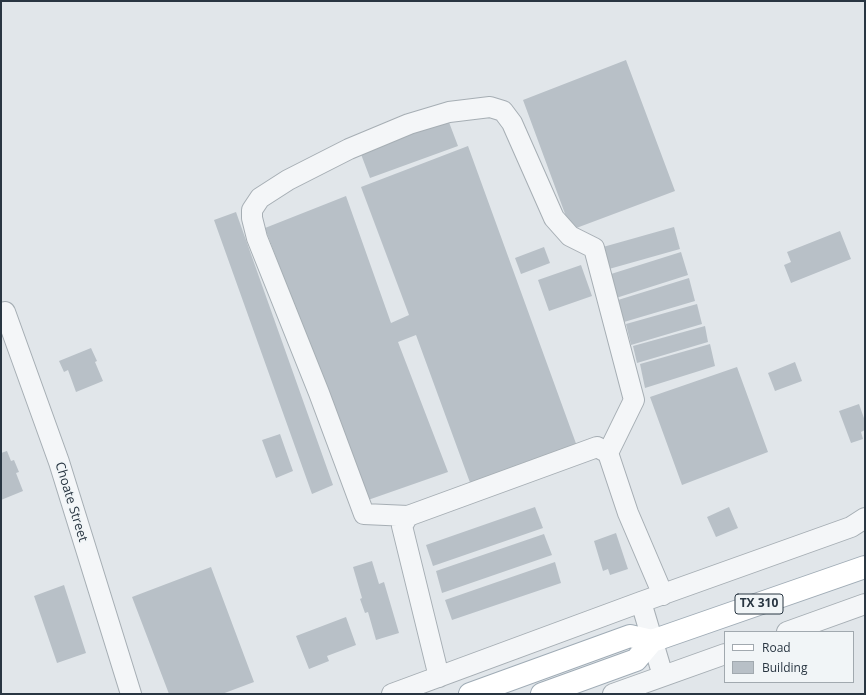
<!DOCTYPE html>
<style>
body{margin:0}
#map{position:relative;width:866px;height:695px;overflow:hidden;background:#e1e6ea;font-family:"Open Sans",sans-serif}
canvas{display:block}
.frame{position:absolute;inset:0;border:2px solid #293642;pointer-events:none}
.legend{position:absolute;left:724px;top:631px;width:130px;height:52px;box-sizing:border-box;background:#f1f5f7;border:1px solid #a1a9af;margin:0;padding:5px 7px;list-style:none;font-size:12px;color:#293642}
.legend li{display:flex;align-items:center;gap:8px;height:20px}
.legend b{width:20px;border:1px solid #a1a9af}
</style>
<div id="map">
<canvas width="866" height="695"></canvas>
<div class="frame"></div>
<ul class="legend">
<li><b style="height:5px;background:#fff"></b>Road</li>
<li><b style="height:11px;background:#b8c0c7"></b>Building</li>
</ul>
</div>
<script>
const ctx = document.querySelector('canvas').getContext('2d');
ctx.lineJoin = 'round';
function paint(path, color) { ctx.fillStyle = color; ctx.fill(path, 'evenodd'); }
function trace(path, color, width, dash) { ctx.strokeStyle = color; ctx.lineWidth = width; ctx.lineCap = dash ? 'butt' : 'round'; ctx.setLineDash(dash || []); ctx.stroke(path); }
function write(font, color, halo, rows, align = 'center') {
  ctx.font = font + ' "Open Sans",sans-serif'; ctx.lineWidth = 3.5; ctx.setLineDash([]); ctx.textBaseline = 'middle'; ctx.strokeStyle = halo; ctx.fillStyle = color; for (const [text, x, y, turn = 0] of rows) {
    ctx.save(); ctx.translate(x, y); ctx.rotate((+turn || 0) * Math.PI / 180); ctx.textAlign = isNaN(turn) ? turn : align; if (halo) ctx.strokeText(text, 0, 0); ctx.fillText(text, 0, 0); ctx.restore();
  }
}
const building = new Path2D(`
 M626,60L675,191L571,230L523,100Z
 M447,117L458,146L370,178L359,149Z
 M468,146L578,449L472,488L416,335L398,342L448,472L368,500L265,228L346,196L391,323L409,315L361,187Z
 M236,212L333,485L312,494L214,220Z
 M674,227L680,249L609,269L603,247Z
 M840,231L851,259L791,283L784,265L791,262L787,252Z
 M544,247L550,263L521,274L515,258Z
 M681,252L688,275L616,298L611,274Z
 M581,265L592,296L549,311L538,280Z
 M689,278L695,301L624,322L618,300Z
 M697,304L702,324L631,345L626,324Z
 M705,326L708,342L637,363L633,346Z
 M710,344L715,366L645,388L640,364Z
 M91,348L97,361L95,362L103,381L76,392L68,370L64,372L59,361Z
 M795,362L802,381L775,391L768,373Z
 M737,367L768,452L682,485L650,397Z
 M859,404L865,421V430L861,432L863,439L851,443L839,411Z
 M280,434L293,471L276,478L262,440Z
 M7,451L11,461L14,460L19,472L16,473L23,491L1,500V453Z
 M535,507L543,528L433,566L426,545Z
 M729,507L738,528L716,537L707,517Z
 M616,533L628,569L610,575L608,569L603,571L594,541Z
 M544,534L552,555L442,593L436,571Z
 M372,561L379,584L384,582L399,633L376,640L368,612L365,613L360,599L362,598L353,567Z
 M555,562L561,583L452,620L445,600Z
 M211,567L254,682L222,694H169L132,597Z
 M64,585L86,653L57,663L34,596Z
 M346,617L356,645L327,656L329,661L309,669L296,636Z`);
const minor = new Path2D(`
 M5,312L59,462L131,694
 M408,516L364,514L319,393L257,238L252,218V210L260,198L288,180L349,149L409,124L449,112L490,107L503,111L512,123L554,218L570,236L594,248L634,400L608,453
 M641,602L663,676
 M787,632L865,604
 M439,677L402,526L408,516L597,447L608,453L628,513L663,595
 M392,694L641,602L851,527L865,518
 M613,694L725,654`);
const major = new Path2D(`
 M470,694L630,636L652,641L865,567
 M542,694L636,660L652,641`);
const shields = [
 [759,604,48]
];
const shieldNames = [
 ["TX 310",759,604]
];
const streetNames = [
 ["Choate Street",71,502,73]
];
paint(building, '#b8c0c7');
trace(minor, '#a6aeb4', 22);
trace(major, '#a0acb6', 24);
trace(minor, '#f4f6f8', 20);
trace(major, '#fff', 22);
for (const [x, y, w] of shields) { const box = new Path2D(); box.roundRect(x - w / 2, y - 10, w, 20, 3); ctx.fillStyle = '#f1f5f7'; ctx.fill(box); trace(box, '#293642', 1); }
write('bold 12px', '#293642', null, shieldNames);
write('13px', '#293642', '#f1f5f7', streetNames);
</script>
